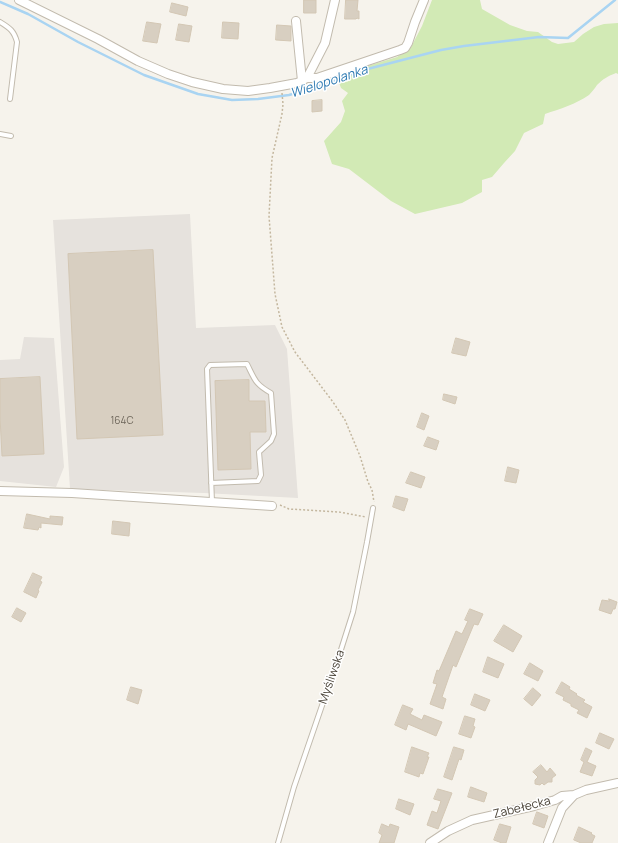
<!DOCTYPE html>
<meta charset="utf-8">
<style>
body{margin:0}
canvas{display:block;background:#f6f3ec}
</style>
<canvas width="618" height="843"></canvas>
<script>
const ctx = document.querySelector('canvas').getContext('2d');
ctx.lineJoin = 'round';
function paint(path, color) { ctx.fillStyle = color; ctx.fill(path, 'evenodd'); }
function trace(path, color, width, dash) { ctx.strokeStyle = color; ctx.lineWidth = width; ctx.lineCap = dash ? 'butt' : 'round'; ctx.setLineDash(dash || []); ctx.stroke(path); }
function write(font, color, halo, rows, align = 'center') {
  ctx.font = font + ' Manrope,sans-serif'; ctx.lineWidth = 3; ctx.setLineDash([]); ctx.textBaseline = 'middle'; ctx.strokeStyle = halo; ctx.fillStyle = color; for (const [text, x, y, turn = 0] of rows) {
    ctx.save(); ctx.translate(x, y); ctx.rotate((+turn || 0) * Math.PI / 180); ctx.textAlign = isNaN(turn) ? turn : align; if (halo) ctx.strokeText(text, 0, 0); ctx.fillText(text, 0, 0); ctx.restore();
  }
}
const industrial = new Path2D(`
 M190,214L196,328L275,325L287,349L298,498L204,493L70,489L53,220Z
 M24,337L54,338L64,467L56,487L0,481V360L20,359Z`);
const green = new Path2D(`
 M432,0H480L482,9L510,25L527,31L538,32L552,42L558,44L574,42L583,34L594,27L604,24L618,23V74L616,73C608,76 603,79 597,85C595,88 592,92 589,95C576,104 560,109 545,114L543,124L524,133L515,151L504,163L492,177L482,180V192L462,203L415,214L391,201L349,169L332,164L324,141L341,122L345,111L342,101L348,93L341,88L337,77L348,72L397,57L411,47L422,26Z`);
const stream = new Path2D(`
 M0,2L28,14L78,42L144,75L198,94L232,100L258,99L289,95L330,83L356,72L441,50L464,46L539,37L568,38L615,0`);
const building = new Path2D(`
 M304,0H316V13H304Z
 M346,0H358L357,11H359V19L357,18L356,19H345Z
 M172,3L188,7L186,16L170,12Z
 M147,22L161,24L157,43L143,41Z
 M223,22L239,23L238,39L222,38Z
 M179,24L192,26L189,42L176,40Z
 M277,25L291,26V41L276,40Z
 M322,100V111L312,112V101Z
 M153,250L163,435L77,439L68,254Z
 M456,338L470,342L466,356L452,353Z
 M40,377L44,454L2,456L0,417V379Z
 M249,380V401H265L266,432H250L251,469L218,470L215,381Z
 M444,394L457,397L455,404L443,400Z
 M422,413L429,416L424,430L417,427Z
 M428,437L439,441L436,450L424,446Z
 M508,467L519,470L516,483L505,481Z
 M411,472L425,477L421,488L406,483Z
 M396,496L408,499L404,511L393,507Z
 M27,514L50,519V516L63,517L62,525L41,523V528L39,527L38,530L24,528Z
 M113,521L130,523L129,536L112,534Z
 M33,573L42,577L40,581L42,582L38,590L39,591L36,598L24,592Z
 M609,599L617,602L615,609H613L611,614L599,610L602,600L609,601Z
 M17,608L26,613L21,622L12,617Z
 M470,609L483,614L478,625L474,624L456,667L453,665L442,697L446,699L443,709L430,704L437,684L433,683L437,670L439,671L456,631L462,634L468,621L465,620Z
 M504,625L522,636L513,652L494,641Z
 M488,657L504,664L498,678L483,672Z
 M530,663L543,671L538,681L524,674Z
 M562,682L570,687L569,689L577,694L576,695L585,700L583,702L592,707L587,718L577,713L579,710L571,706V704L563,700L564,697L556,693Z
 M131,687L142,690L138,704L127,700Z
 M533,688L541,695L532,706L524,699Z
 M475,694L490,700L485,711L471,705Z
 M403,705L413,709L410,714L422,720L424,715L442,722L436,736L408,724L406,730L395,725Z
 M465,716L475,719L473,726L475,727L471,738L459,734Z
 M600,733L614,739L609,749L596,743Z
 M412,747L429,753L427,757H429L423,774L420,773L419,777L405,772Z
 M454,747L464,750L461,760L459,759L452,780L444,777Z
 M586,748L592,751L587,762L596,766L592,776L580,772L584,762L581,760Z
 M541,765L547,772L550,768L556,775L552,778V782H548L544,785L542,783L540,785L535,784V780L538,777L533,772Z
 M471,787L487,793L484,802L468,797Z
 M438,789L452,793L438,829L427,825L432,811L437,813L441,801L434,799Z
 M399,799L414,804L410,815L396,809Z
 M537,812L548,816L544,828L533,824Z
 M382,824L389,827L390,824L399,827L394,843H379L382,835L379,833Z
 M500,824L511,827L506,843H502L494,840Z
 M579,827L592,833L591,834L595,836L592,843H581L574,840Z`);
const path = new Path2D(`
 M282,93L283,104L282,114L272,158L269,216L275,294L282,327L295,352L333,402L345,420L360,456L368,482L372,490L374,502
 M280,505L289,509L339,512L366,517`);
const service = new Path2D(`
 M0,22C10,28 14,31 17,42L10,99
 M0,134L11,136
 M211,483L258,481L261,475L259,452L271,441L274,434L271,393C255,384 255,380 247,364L210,365L207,369L212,502
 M278,843L294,787L339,656L353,612L367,542L373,508`);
const minor = new Path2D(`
 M19,0L98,39L138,61L168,74L192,82L223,89L248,91L270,88L297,83L307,78L325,43L335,0
 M296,21L302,81
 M307,78H317L400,50L405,48L408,43L415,22L424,0
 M0,491L72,493L272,506
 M430,843L448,831L472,820L534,806L555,800L562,796L574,795L586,790L618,783
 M548,843L562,808L574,795`);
const numberNames = [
 ["164C",122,421]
];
const streetNames = [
 ["Myśliwska",332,677,-71],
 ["Zabełecka",522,808,-14]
];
const waterNames = [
 ["Wielopolanka",329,82,-18]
];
paint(industrial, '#e6e2dd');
paint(green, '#d2eab5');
trace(stream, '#a9d4f2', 2.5);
paint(building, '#d8cfc1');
trace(building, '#d3c7b4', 1);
trace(service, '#c2bbae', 6);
trace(minor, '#c2bbae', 10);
trace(path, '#c4b79f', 1.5, [2, 2]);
trace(service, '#fff', 4);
trace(minor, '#fff', 8);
write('10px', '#6e675b', null, numberNames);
write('12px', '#4b4439', '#fff', streetNames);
write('italic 13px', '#2e7ab2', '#fff', waterNames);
</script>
